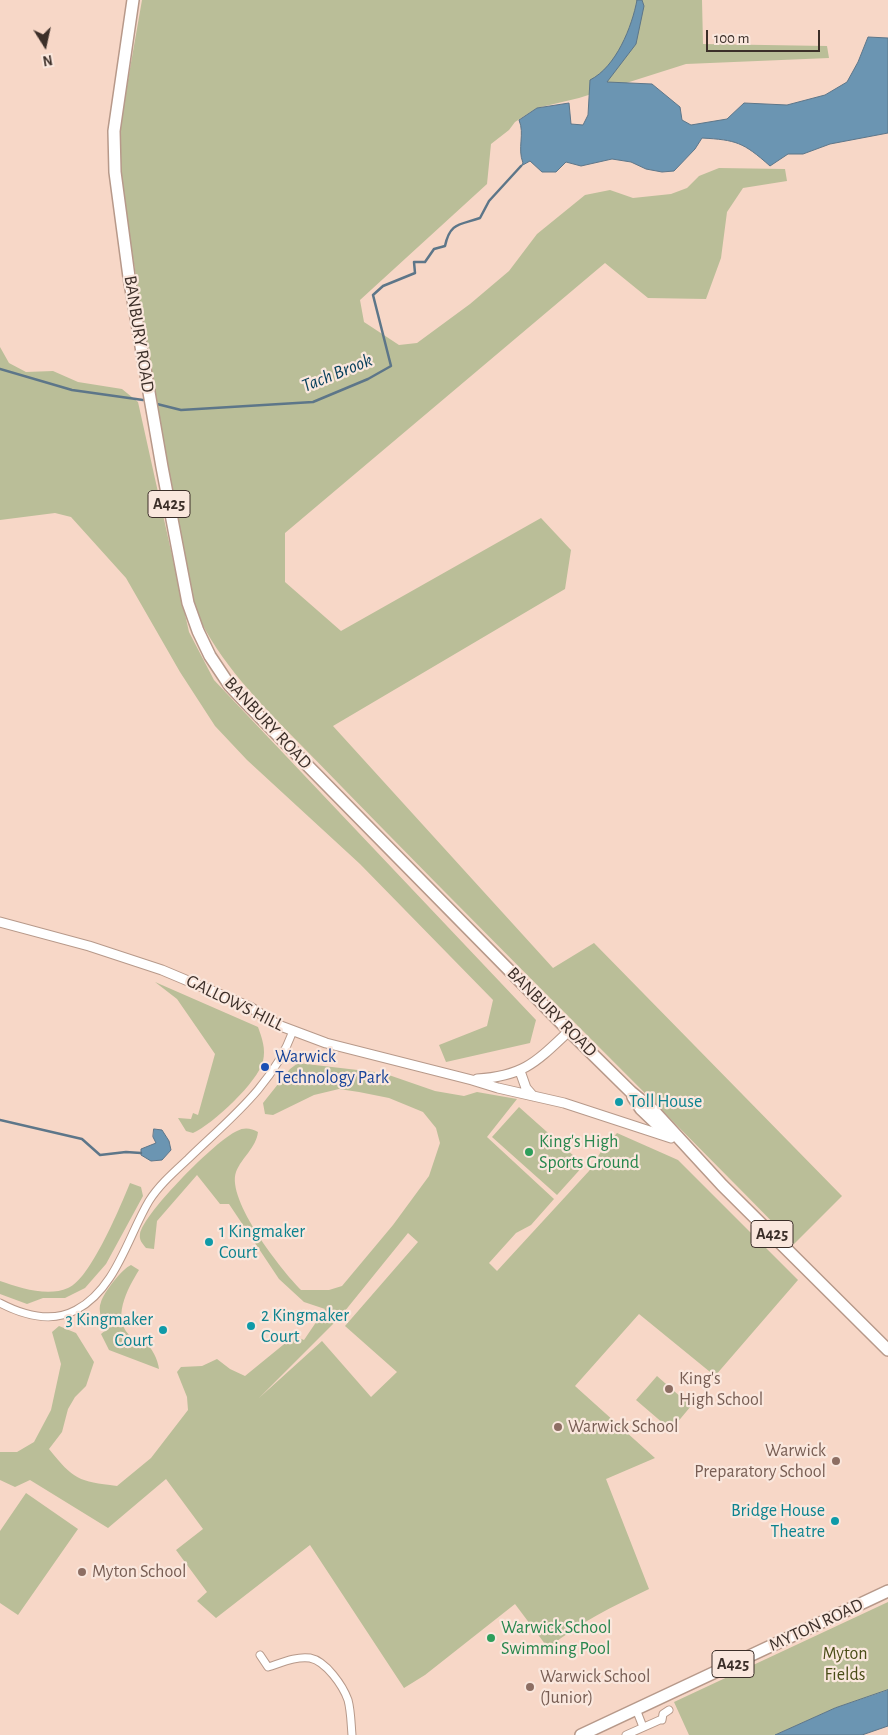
<!DOCTYPE html>
<style>
body{margin:0}
#map{position:relative;width:888px;height:1735px;overflow:hidden;background:#f7d7c7;font-family:"Alegreya Sans",sans-serif}
canvas{display:block}
.north{position:absolute;left:20px;top:20px;width:50px;height:50px;-webkit-text-stroke:4px #fae7dd;paint-order:stroke;rotate:170deg;font-size:14px;font-weight:700;line-height:20px;text-align:center;color:#3c2f29}
.north::after{content:'';display:block;margin:auto;width:18px;height:22px;background:#3c2f29;clip-path:polygon(50% 0,100% 100%,50% 72%,0 100%)}
.scale{position:absolute;left:706px;top:30px;width:114px;height:22px;box-sizing:border-box;border:2px solid #3c2f29;border-top:0;padding-left:6px;font-size:15px;line-height:18px;white-space:nowrap;color:#3c2f29;-webkit-text-stroke:4px #fae7dd;paint-order:stroke}
</style>
<div id="map">
<canvas width="888" height="1735"></canvas>
<div class="north">N</div>
<div class="scale">100 m</div>
</div>
<script>
const ctx = document.querySelector('canvas').getContext('2d');
ctx.lineJoin = 'round';
function paint(path, color) { ctx.fillStyle = color; ctx.fill(path, 'evenodd'); }
function trace(path, color, width, dash) { ctx.strokeStyle = color; ctx.lineWidth = width; ctx.lineCap = dash ? 'butt' : 'round'; ctx.setLineDash(dash || []); ctx.stroke(path); }
function write(font, color, halo, rows, align = 'center') {
  ctx.font = font + ' "Alegreya Sans",sans-serif'; ctx.lineWidth = 4.5; ctx.setLineDash([]); ctx.textBaseline = 'middle'; ctx.strokeStyle = halo; ctx.fillStyle = color; for (const [text, x, y, turn = 0] of rows) {
    ctx.save(); ctx.translate(x, y); ctx.rotate((+turn || 0) * Math.PI / 180); ctx.textAlign = isNaN(turn) ? turn : align; if (halo) ctx.strokeText(text, 0, 0); ctx.fillText(text, 0, 0); ctx.restore();
  }
}
const green = new Path2D(`
 M142,0H702L703,44L827,46L829,58L686,64L579,98L537,108L515,122L509,130L491,144L487,184L360,300L364,322L399,345L417,343L470,304L509,271L537,234L585,195L610,190L633,198L671,194L687,188L699,176L719,168L785,169L787,181L743,188L727,212L721,258L706,299L648,298L605,263L285,533V582L341,631L541,518L571,550L565,589L333,726L553,968L594,943L842,1196L794,1244C658,1105 520,969 384,830C355,801 327,771 298,742C259,702 220,663 196,612L158,414L119,170L121,120Z
 M0,347L9,363L26,372L53,371L78,382L122,389L138,402L189,632L214,680L536,1020L530,1043L446,1062L439,1045L487,1026L493,1000L360,864L247,760L215,726L180,672L126,578L71,517L55,513L0,520Z
 M155,982L258,1027C262,1038 266,1049 263,1061C258,1082 213,1124 193,1133L186,1131L178,1118L191,1119L193,1113L198,1115L215,1054L177,999Z
 M298,1063L383,1073L435,1091L464,1096L477,1092L517,1099L487,1137L554,1199L531,1225L516,1233L489,1263L497,1271L589,1171L602,1150L617,1133L678,1160L798,1280L715,1376L639,1314L575,1386L655,1458L606,1479L649,1589C613,1606 579,1623 548,1648L515,1604L425,1675L404,1688L310,1545L216,1618L197,1601L207,1592L176,1550L203,1529L166,1479L108,1528L30,1480L15,1487L0,1480V1452H17L34,1442L51,1410L61,1364L52,1332L59,1326L76,1333L94,1362L86,1386L75,1397L68,1409L62,1432L49,1449C74,1480 78,1481 117,1486L151,1458L188,1410L187,1397L177,1372L181,1367L202,1366L217,1359L230,1369L245,1376L294,1336L304,1340L325,1309L304,1302L279,1279L229,1204H220L197,1175L157,1221L154,1249L146,1248C142,1243 139,1240 140,1234C143,1214 217,1139 237,1131C244,1127 251,1128 258,1132C256,1148 242,1157 236,1172C226,1200 282,1271 301,1290H329L342,1286L393,1225L429,1176L440,1143L436,1128L423,1112L389,1098L359,1092L339,1089L314,1095L273,1115L265,1114L263,1103L290,1069ZM408,1233L418,1242L345,1326L397,1372L371,1397L322,1341L259,1398L340,1317Z
 M519,1107L584,1165L557,1195L492,1137Z
 M130,1183L141,1187L143,1196L106,1264L85,1288L65,1298H43L27,1304L0,1294V1281C20,1288 48,1297 68,1288C90,1280 121,1205 130,1183Z
 M131,1265L139,1270C128,1288 109,1321 133,1338C136,1340 141,1340 144,1342C152,1347 158,1360 159,1369L109,1350L101,1334L107,1329C103,1322 97,1311 101,1302C104,1292 122,1269 131,1265Z
 M657,1376L691,1406L671,1430L636,1400Z
 M26,1493L78,1529L18,1615L0,1603V1531Z
 M888,1602V1690L835,1708L775,1735H689L674,1702Z`);
const water = new Path2D(`
 M637,0H642L644,6L636,44L607,82L652,84L680,107L682,120L691,125L727,119L744,103L787,105L825,95L847,82L858,62L868,37L888,38V133L830,144L803,154H788L770,166C743,142 736,140 702,138L695,149L674,171L662,172L646,169L631,162L612,159L581,166L566,162L556,172H542L530,161L521,166L523,163C517,148 525,134 519,120L537,108L569,103L571,124L583,125L588,115L590,80C616,67 632,27 637,0Z
 M154,1129L162,1130L169,1141L171,1150L162,1160L151,1161L141,1155V1149L156,1143L153,1137Z
 M888,1690V1726L862,1735H775L835,1708Z`);
const stream = new Path2D(`
 M0,369L72,390L143,400
 M157,404L181,410L313,402L368,379L391,366L373,295L383,286L415,273L414,262H425L434,249L445,246C450,222 460,225 480,218L489,201L521,166
 M0,1120L82,1139L100,1155L126,1152L141,1153`);
const minor = new Path2D(`
 M0,1303C23,1315 52,1323 76,1310C116,1289 128,1236 149,1201C159,1185 174,1172 188,1159C228,1120 273,1086 293,1031
 M260,1655L268,1667C281,1663 296,1656 310,1658C326,1661 343,1686 348,1700C351,1711 351,1724 352,1735
 M636,1709L643,1727
 M662,1720L663,1714L669,1710
 M626,1735L662,1719`);
const tertiary = new Path2D(`
 M0,922L89,946L162,970L250,1007L278,1025L326,1043L472,1080L498,1088L564,1103L671,1138
 M520,1071L526,1088L533,1096
 M477,1079C524,1076 536,1062 569,1031`);
const primary = new Path2D(`
 M133,0L114,131L115,172L129,277L162,467L188,603L198,631L210,656L230,686L249,706L569,1031L631,1092L653,1110L722,1185L888,1350
 M633,1097L641,1109L664,1131
 M581,1735L888,1591`);
const markers = [
 [265,1067,5,"#1a4fb4"],
 [619,1102,5,"#0f9aa8"],
 [529,1152,5,"#2e9e5b"],
 [209,1242,5,"#0f9aa8"],
 [251,1326,5,"#0f9aa8"],
 [163,1330,5,"#0f9aa8"],
 [669,1389,5,"#8d6e63"],
 [558,1427,5,"#8d6e63"],
 [836,1461,5,"#8d6e63"],
 [835,1521,5,"#0f9aa8"],
 [82,1572,5,"#8d6e63"],
 [491,1638,5,"#2e9e5b"],
 [530,1687,5,"#8d6e63"]
];
const shields = [
 [169,504,42],
 [772,1234,42],
 [733,1664,42]
];
const shieldNames = [
 ["A425",169,504],
 ["A425",772,1234],
 ["A425",733,1664]
];
const streetNames = [
 ["BANBURY ROAD",139,334,81],
 ["BANBURY ROAD",268,723,47],
 ["GALLOWS HILL",235,1003,26],
 ["BANBURY ROAD",552,1012,45],
 ["MYTON ROAD",816,1625,-25]
];
const transitNames = [
 ["Warwick",275,1057],
 ["Technology Park",275,1078]
];
const cultureNames = [
 ["Toll House",629,1102],
 ["1 Kingmaker",219,1232],
 ["Court",219,1253],
 ["2 Kingmaker",261,1316],
 ["Court",261,1337],
 ["3 Kingmaker",153,1320,"right"],
 ["Court",153,1341,"right"],
 ["Bridge House",825,1511,"right"],
 ["Theatre",825,1532,"right"]
];
const leisureNames = [
 ["King's High",539,1142],
 ["Sports Ground",539,1163],
 ["Warwick School",501,1628],
 ["Swimming Pool",501,1649]
];
const educationNames = [
 ["King's",679,1379],
 ["High School",679,1400],
 ["Warwick School",568,1427],
 ["Warwick",826,1451,"right"],
 ["Preparatory School",826,1472,"right"],
 ["Myton School",92,1572],
 ["Warwick School",540,1677],
 ["(Junior)",540,1698]
];
const parkNames = [
 ["Myton",845,1654],
 ["Fields",845,1675]
];
const waterNames = [
 ["Tach Brook",337,373,-22]
];
paint(green, '#babe98');
paint(water, '#6b95b2');
trace(water, '#5d7689', 1);
trace(stream, '#5d7689', 2.5);
trace(minor, '#b7998a', 9);
trace(tertiary, '#b7998a', 11);
trace(primary, '#b7998a', 14);
trace(minor, '#fff', 7);
trace(tertiary, '#fff', 9);
trace(primary, '#fff', 11);
for (const [x, y, r, color] of markers) { const dot = new Path2D(); dot.arc(x, y, r, 0, 2 * Math.PI); ctx.fillStyle = color; ctx.fill(dot); trace(dot, '#fae7dd', 2); }
for (const [x, y, w] of shields) { const box = new Path2D(); box.roundRect(x - w / 2, y - 13.5, w, 27, 4); ctx.fillStyle = '#fae7dd'; ctx.fill(box); trace(box, '#3c2f29', 1); }
write('bold 16px', '#3c2f29', null, shieldNames);
write('18px', '#3c2f29', '#fae7dd', streetNames);
write('18px', '#164399', '#fae7dd', transitNames, 'left');
write('18px', '#0d838f', '#fae7dd', cultureNames, 'left');
write('18px', '#27864d', '#fae7dd', leisureNames, 'left');
write('18px', '#785e54', '#fae7dd', educationNames, 'left');
write('18px', '#4a4d17', '#fae7dd', parkNames);
write('italic 19px', '#063f5c', '#fae7dd', waterNames);
</script>
